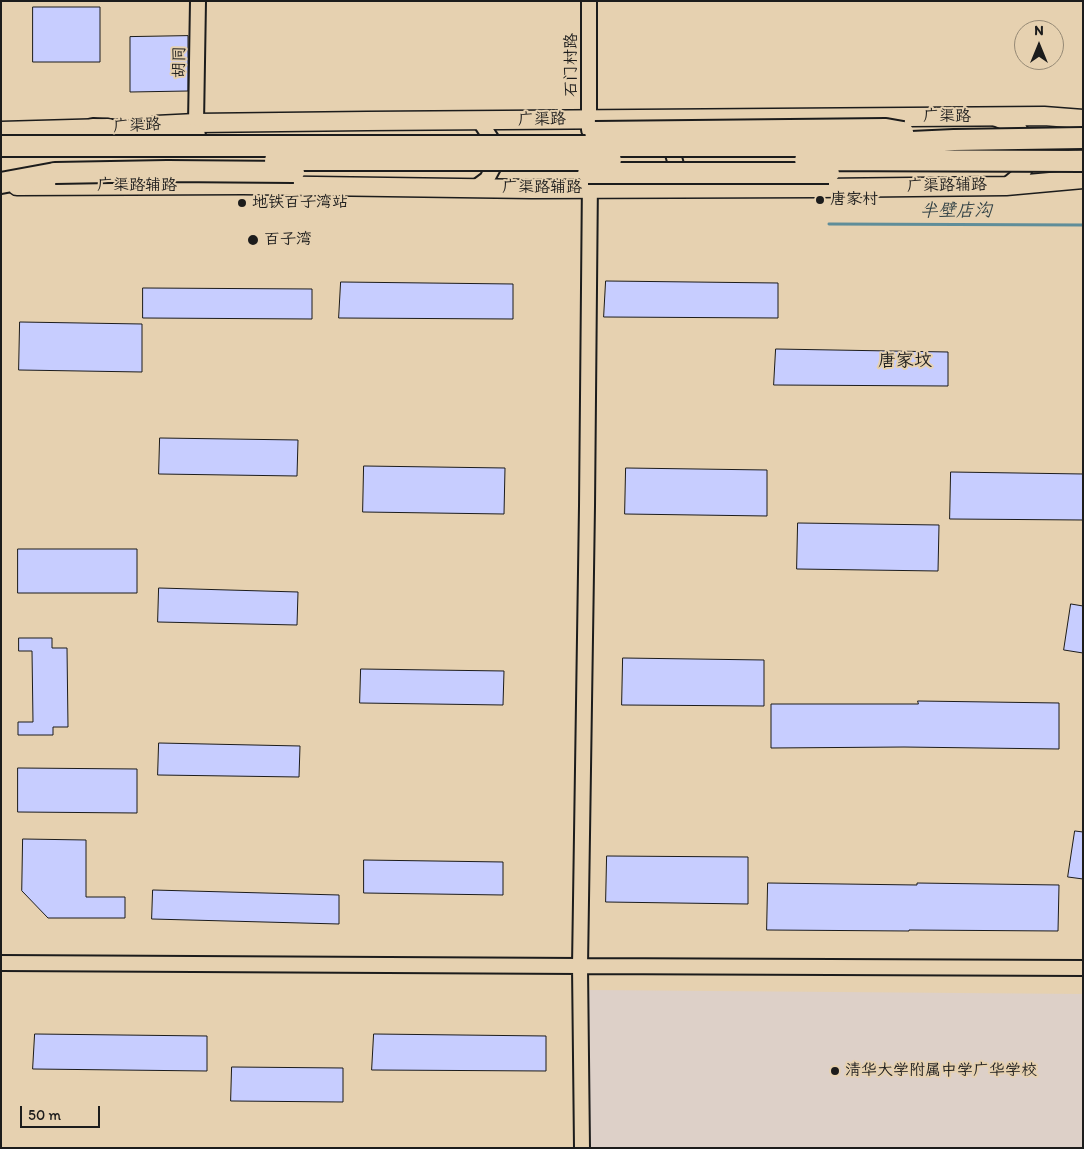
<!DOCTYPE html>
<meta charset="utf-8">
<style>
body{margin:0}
#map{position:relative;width:1084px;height:1149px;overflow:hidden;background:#e6d1b0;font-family:Itim,sans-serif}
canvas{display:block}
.frame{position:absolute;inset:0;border:2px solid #1c1c1c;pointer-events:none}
.north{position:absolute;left:1014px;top:20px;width:50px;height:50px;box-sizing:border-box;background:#e6d1b0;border:1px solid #958975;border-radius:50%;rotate:0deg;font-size:14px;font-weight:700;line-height:20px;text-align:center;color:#1c1c1c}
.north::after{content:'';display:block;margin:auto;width:18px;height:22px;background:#1c1c1c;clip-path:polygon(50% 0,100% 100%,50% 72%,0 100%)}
.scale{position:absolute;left:20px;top:1106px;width:80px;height:22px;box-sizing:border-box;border:2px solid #1c1c1c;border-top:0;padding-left:6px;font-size:15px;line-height:18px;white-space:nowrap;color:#1c1c1c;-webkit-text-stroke:4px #e6d1b0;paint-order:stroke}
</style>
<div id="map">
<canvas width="1084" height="1149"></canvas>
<div class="frame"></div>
<div class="north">N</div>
<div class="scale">50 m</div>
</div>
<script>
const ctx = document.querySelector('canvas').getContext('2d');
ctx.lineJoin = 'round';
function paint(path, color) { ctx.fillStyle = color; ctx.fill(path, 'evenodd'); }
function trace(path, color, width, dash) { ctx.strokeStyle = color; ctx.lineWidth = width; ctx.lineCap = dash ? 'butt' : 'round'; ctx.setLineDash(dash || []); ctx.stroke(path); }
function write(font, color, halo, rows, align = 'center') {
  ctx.font = font + ' Itim,"LXGW WenKai TC",sans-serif'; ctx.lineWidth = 4; ctx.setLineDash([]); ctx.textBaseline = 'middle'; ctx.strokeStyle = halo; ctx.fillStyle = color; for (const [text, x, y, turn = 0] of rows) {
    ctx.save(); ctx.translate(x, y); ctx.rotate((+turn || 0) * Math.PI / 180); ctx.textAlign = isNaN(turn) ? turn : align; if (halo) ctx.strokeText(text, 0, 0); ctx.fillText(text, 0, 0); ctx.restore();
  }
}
const built = new Path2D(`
 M589,990L1083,994V1148H587Z`);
const stream = new Path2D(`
 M829,224L1083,225`);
const building = new Path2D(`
 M33,7H100V62H33Z
 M188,36V91L130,92V37Z
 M606,281L778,283V318L604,317Z
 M341,282L513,284V319L339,318Z
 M143,288L312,289V319L143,318Z
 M20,322L142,324V372L19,370Z
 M776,349L948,352V386L774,385Z
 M160,438L298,440L297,476L159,474Z
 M364,466L505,468L504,514L363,512Z
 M626,468L767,470V516L625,514Z
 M951,472L1083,474V520L950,519Z
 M798,523L939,525L938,571L797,569Z
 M18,549H137V593H18Z
 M159,588L298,592L297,625L158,622Z
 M1071,604L1083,606V653L1064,650Z
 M19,638H52V648H67L68,727H53V735H18V722H33L32,651H19Z
 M623,658L764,660V706L622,705Z
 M361,669L504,671L503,705L360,703Z
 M918,701L1059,703V749L904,747L771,748V704H918Z
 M159,743L300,746L299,777L158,775Z
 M18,768L137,769V813L18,812Z
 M1075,831L1083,832V879L1068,877Z
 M23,839L86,840V897H125V918H48L22,891Z
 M607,856L748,857V904L606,902Z
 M364,860L503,862V895L364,893Z
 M768,883L917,885V883L1059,885L1058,931L909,930V931L767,930Z
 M153,890L339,895V924L152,919Z
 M35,1034L207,1036V1071L33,1069Z
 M374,1034L546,1036V1071L372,1070Z
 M232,1067L343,1068V1102L231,1101Z`);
const minor = new Path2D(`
 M994,118L1019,128L1030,149L1024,171L1006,186
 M196,123L198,1
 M589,130V1
 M680,140L673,154L677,168L686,177
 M475,188L487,179L494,166L495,155L492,140L479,120
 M1,963L580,966L1083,968
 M582,1148L580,966L587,506L590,179`);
const major = new Path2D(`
 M156,125L196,123L367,121L1044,116L1083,119
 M1,131L108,128
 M17,186L243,185L532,189L820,188L1006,186L1083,179`);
const highway = new Path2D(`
 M93,129L195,135
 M1,183L55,173`);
const highwayBridge = new Path2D(`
 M595,132L886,129L903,132
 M1,146H826L954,140L1083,138
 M275,160H611
 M805,160L1083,161
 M55,173L167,171L294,172
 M588,173H829`);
const markers = [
 [820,200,5,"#1c1c1c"],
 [242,203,5,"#1c1c1c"],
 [253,240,6,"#1c1c1c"],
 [835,1071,5,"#1c1c1c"]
];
const streetNames = [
 ["胡同",180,62,-89],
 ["石门村路",572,65,-90],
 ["广渠路",947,117],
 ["广渠路",542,120,-1],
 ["广渠路",137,126,-3],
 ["广渠路辅路",137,186],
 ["广渠路辅路",947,186,-1],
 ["广渠路辅路",542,188]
];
const poiNames = [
 ["唐家村",830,200],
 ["地铁百子湾站",252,203],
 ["百子湾",264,240],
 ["清华大学附属中学广华学校",845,1071]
];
const waterNames = [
 ["半壁店沟",956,211]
];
const neighbourhoodNames = [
 ["唐家坟",905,361]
];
paint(built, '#ddd0c8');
trace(stream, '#5f8d99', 3);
paint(building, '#c7cdff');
trace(building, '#1c1c1c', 1);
trace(minor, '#1c1c1c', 18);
trace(major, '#1c1c1c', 21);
trace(highway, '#1c1c1c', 24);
trace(minor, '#e6d1b0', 14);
trace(major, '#e6d1b0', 18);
trace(highway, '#e6d1b0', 20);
trace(highwayBridge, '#1c1c1c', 24, []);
trace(highwayBridge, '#e6d1b0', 20);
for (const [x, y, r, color] of markers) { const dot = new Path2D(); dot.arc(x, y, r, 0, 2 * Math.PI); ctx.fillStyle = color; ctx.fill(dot); trace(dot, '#e6d1b0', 2); }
write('16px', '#1c1c1c', '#e6d1b0', streetNames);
write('16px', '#1c1c1c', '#e6d1b0', poiNames, 'left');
write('italic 18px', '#324246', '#e6d1b0', waterNames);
write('18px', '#1c1c1c', '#e6d1b0', neighbourhoodNames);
</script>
